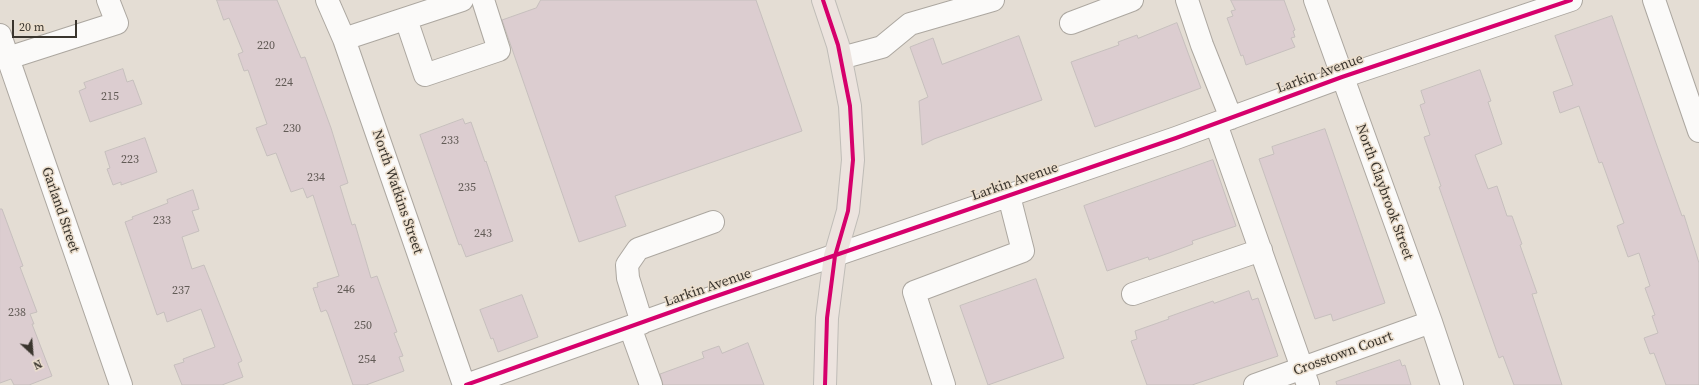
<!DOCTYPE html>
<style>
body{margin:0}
#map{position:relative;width:1699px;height:385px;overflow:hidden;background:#e4ddd4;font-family:"Source Serif 4",serif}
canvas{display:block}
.north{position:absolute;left:12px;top:333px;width:40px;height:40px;-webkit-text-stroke:3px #ebdecd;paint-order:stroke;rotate:154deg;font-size:11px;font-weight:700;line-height:16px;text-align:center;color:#3a352e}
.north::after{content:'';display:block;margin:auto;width:14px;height:18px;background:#3a352e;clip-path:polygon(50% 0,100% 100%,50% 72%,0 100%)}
.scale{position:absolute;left:12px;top:20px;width:65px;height:18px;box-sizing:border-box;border:2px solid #3a352e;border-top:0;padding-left:5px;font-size:12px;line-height:14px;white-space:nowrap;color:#3a352e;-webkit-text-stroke:3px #ebdecd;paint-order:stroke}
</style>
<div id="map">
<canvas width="1699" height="385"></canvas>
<div class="north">N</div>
<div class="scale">20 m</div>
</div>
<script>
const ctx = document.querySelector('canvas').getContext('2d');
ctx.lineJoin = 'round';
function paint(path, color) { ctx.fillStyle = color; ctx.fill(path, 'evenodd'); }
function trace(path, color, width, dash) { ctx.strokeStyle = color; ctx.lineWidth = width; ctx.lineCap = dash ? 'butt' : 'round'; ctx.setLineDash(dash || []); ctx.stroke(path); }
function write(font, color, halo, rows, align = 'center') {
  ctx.font = font + ' "Source Serif 4",serif'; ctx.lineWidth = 3; ctx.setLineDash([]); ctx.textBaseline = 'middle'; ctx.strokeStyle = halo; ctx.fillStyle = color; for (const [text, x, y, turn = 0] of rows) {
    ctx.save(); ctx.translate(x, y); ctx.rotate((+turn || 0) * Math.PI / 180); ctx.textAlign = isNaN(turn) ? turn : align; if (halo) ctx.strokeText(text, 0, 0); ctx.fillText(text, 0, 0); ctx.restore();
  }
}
const building = new Path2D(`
 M217,0H277L301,58L305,57L331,128L348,183L340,186L352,225L355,224L371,278L377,276L397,332L394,333L403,356L399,357L404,371L366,385H353L328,314L326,310L321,312L313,288L318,287L317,283L339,276L313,195L307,198L303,188L291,192L276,153L267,156L256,128L267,124L248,70L244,71L238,54L243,52L229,18L224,20Z
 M541,0H756L802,131L615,196L626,226L579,242L502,20L536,8Z
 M1231,0H1284L1295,30L1293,31L1295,37L1291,38L1295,47L1246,65L1243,55L1241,56L1227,18L1233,16L1231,11L1235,10Z
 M1612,16L1656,143L1682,216L1684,215L1699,263V385H1666L1654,353L1650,354L1644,338L1658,333L1652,316L1655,315L1645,288L1650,286L1639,253L1628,257L1617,226L1624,223L1602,162L1599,163L1579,106L1560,113L1553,92L1573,85L1555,36Z
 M1177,23L1201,88L1095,127L1071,62L1119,45L1118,42L1137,35L1138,38Z
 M1019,36L1042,100L934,139L922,145L919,101L928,97L910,47L933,38L942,64Z
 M123,69L127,82L133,80L142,104L90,122L79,91L86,88L84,83Z
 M1480,70L1491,101L1488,102L1502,144L1475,155L1488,189L1497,186L1507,216H1512L1522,244L1520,245L1537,293L1532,294L1562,385H1514L1503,356L1499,358L1439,187L1441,186L1424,137L1430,135L1420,105L1425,103L1421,91Z
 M463,119L465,124L471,122L485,162L486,161L513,241L466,257L461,244L459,245L420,135Z
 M1325,129L1385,303L1333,321L1331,314L1315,319L1259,159L1274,154L1272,147Z
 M145,138L157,172L121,185V182L113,185L107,169L110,168L105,152Z
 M1213,160L1236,226L1192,241L1193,244L1169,253L1149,260L1148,257L1107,271L1084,206Z
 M193,190L199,209L192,211L199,231L182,237L192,269L204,265L242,361L238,363L243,377L222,385H182L174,365L184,362L183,359L215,347L201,309L167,322L164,312L157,315L125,222L133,219L132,217L168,203L167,200Z
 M0,209H2L23,266L20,267L37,312L30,314L34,324H32L52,376L29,385H14L11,379L0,383Z
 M1036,279L1064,358L988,385L960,306Z
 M1249,291L1252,300L1258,298L1278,356L1192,385H1147L1131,341L1137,339L1135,331L1169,319L1168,317L1213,301L1214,303Z
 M522,295L538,337L498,352L493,338L491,339L480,310Z
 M748,343L764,385H663L660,374L704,358L702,352L719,346L722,353Z
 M1400,360L1402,366L1405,365L1411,385H1337L1336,382Z`);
const minor = new Path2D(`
 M327,0L344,39L464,385
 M1187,0L1202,45L1231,118
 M1315,0L1431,322L1452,385
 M1654,0L1699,131
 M406,19L425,75L499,50L483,0
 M1071,23L1132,0
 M0,35L121,385
 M344,39L462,0
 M8,58L117,23L108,0
 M841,58L882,47L910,24L993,0
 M1216,124L1308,385
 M1133,294L1261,250
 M642,323L628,278L627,265L638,249L713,222
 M630,327L651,385
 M466,385L702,301L1176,138L1342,77L1571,0
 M944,385L914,292L1023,251L1009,196
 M1255,385L1431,322`);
const major = new Path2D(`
 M823,0L838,45L850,106L853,160L848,211L835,256L827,318L825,385`);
const cycleway = new Path2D(`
 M823,0L838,45L850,106L853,160L848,211L835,256L827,318L825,385
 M466,385L702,301L1176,138L1342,77L1571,0`);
const numberNames = [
 ["220",266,46],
 ["224",284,83],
 ["215",110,97],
 ["230",292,129],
 ["233",450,141],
 ["223",130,160],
 ["234",316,178],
 ["235",467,188],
 ["233",162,221],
 ["243",483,234],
 ["246",346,290],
 ["237",181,291],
 ["238",17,313],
 ["250",363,326],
 ["254",367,360]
];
const streetNames = [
 ["Larkin Avenue",1320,74,-20],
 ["Larkin Avenue",1015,182,-19],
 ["North Watkins Street",397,192,71],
 ["North Claybrook Street",1384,192,70],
 ["Garland Street",60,210,71],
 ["Larkin Avenue",708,288,-19],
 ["Crosstown Court",1343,354,-20]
];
paint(building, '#dccdd0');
trace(building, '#c6bfbd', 1);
trace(minor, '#aca7a0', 24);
trace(major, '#bfbcb7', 24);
trace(minor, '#fbfaf9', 22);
trace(major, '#ece3de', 22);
trace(cycleway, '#d6006c', 4);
write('12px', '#625b56', null, numberNames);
write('14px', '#3a352e', '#ebdecd', streetNames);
</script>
